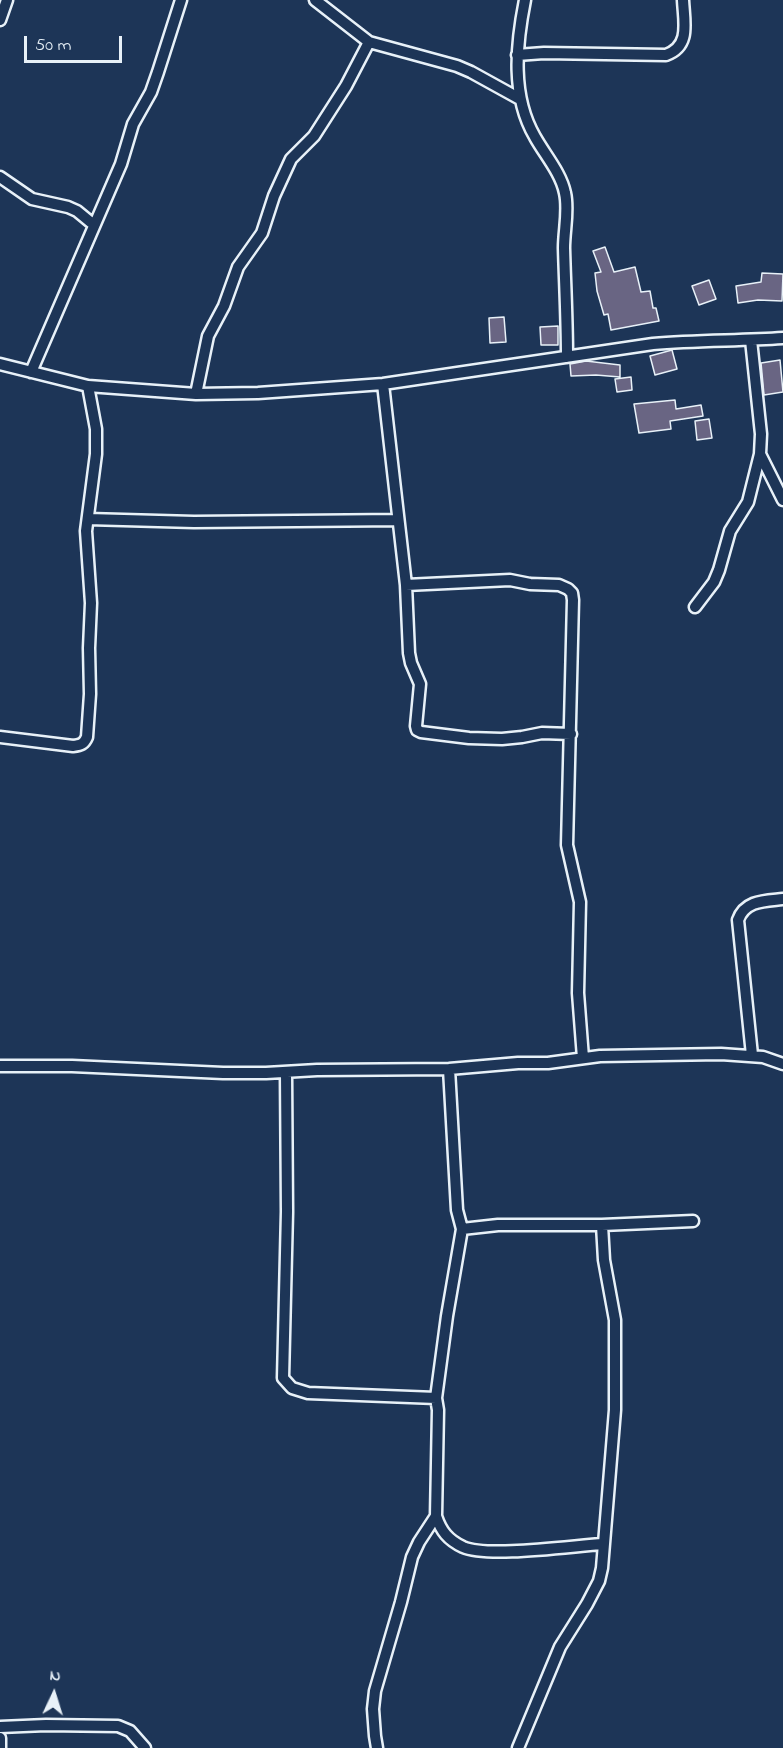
<!DOCTYPE html>
<style>
body{margin:0}
#map{position:relative;width:783px;height:1748px;overflow:hidden;background:#1d3557;font-family:"Indie Flower",sans-serif}
canvas{display:block}
.north{position:absolute;left:24px;top:1664px;width:60px;height:60px;-webkit-text-stroke:4px #1d3557;paint-order:stroke;rotate:4deg;font-size:16px;font-weight:700;line-height:24px;text-align:center;color:#e8f1f8}
.north::after{content:'';display:block;margin:auto;width:21px;height:27px;background:#e8f1f8;clip-path:polygon(50% 0,100% 100%,50% 72%,0 100%)}
.scale{position:absolute;left:24px;top:36px;width:98px;height:27px;box-sizing:border-box;border:3px solid #e8f1f8;border-top:0;padding-left:8px;font-size:18px;line-height:21px;white-space:nowrap;color:#e8f1f8;-webkit-text-stroke:4px #1d3557;paint-order:stroke}
</style>
<div id="map">
<canvas width="783" height="1748"></canvas>
<div class="north">N</div>
<div class="scale">50 m</div>
</div>
<script>
const ctx = document.querySelector('canvas').getContext('2d');
ctx.lineJoin = 'round';
function paint(path, color) { ctx.fillStyle = color; ctx.fill(path, 'evenodd'); }
function trace(path, color, width, dash) { ctx.strokeStyle = color; ctx.lineWidth = width; ctx.lineCap = dash ? 'butt' : 'round'; ctx.setLineDash(dash || []); ctx.stroke(path); }
const building = new Path2D(`
 M605,247L614,272L635,267L641,292L650,291L653,308H656L659,321L611,330L608,314L604,315L597,291L595,273L601,272L593,251Z
 M762,273L783,274L782,301L758,300L738,303L736,286L761,282Z
 M709,280L716,299L699,305L692,286Z
 M504,317L506,342L490,343L489,318Z
 M558,326V345H541L540,327Z
 M672,350L677,369L655,375L650,356Z
 M780,360L783,392L764,395L761,363Z
 M586,361L620,365V377L596,375L571,376L570,364Z
 M631,377L632,390L617,392L615,379Z
 M675,400L676,409L701,405L703,416L670,421L671,429L639,433L634,404Z
 M709,419L712,438L697,440L695,421Z`);
const minor = new Path2D(`
 M315,0L369,42L457,66L471,72L520,99
 M525,0C516,45 511,96 535,137C545,155 561,173 565,193C569,210 564,230 564,248C565,284 567,320 567,357
 M0,20L7,0
 M517,55L544,53L666,55C691,46 684,22 683,0
 M0,177L32,199L68,207L77,211L94,225
 M0,364L88,386L196,394L258,393L383,384L653,344C696,340 740,341 783,338
 M31,372L121,164L133,124L151,92L158,72L181,0
 M383,384L406,585L510,580L530,584L559,585L568,589L572,593L573,600L567,845L580,902L578,993L583,1058
 M196,394L208,336L224,306L238,267L262,233L274,196L291,159L314,136L346,86L369,42
 M760,454L783,500
 M88,519L194,522L398,520
 M406,585L409,653L411,663L420,684L416,726L417,730L421,732L469,738L502,739L522,737L542,733L571,734
 M695,607L714,582L719,570L730,531L748,502L760,454L761,434L751,340
 M0,737L73,746C81,745 84,744 87,737L90,694L89,648L91,603L86,531L96,454V429L88,386
 M752,1055L738,920C745,900 765,901 783,899
 M0,1066H72L223,1073H266L317,1070L449,1069L518,1063H548L600,1056L721,1054L763,1057L783,1064
 M449,1069L457,1210L462,1229L447,1316L436,1398L438,1410L436,1516C441,1531 448,1540 463,1547C488,1558 571,1546 603,1544
 M286,1073L287,1212L283,1378L292,1388L308,1393L436,1398
 M462,1229L498,1225H602L693,1221
 M0,1727L46,1725L118,1726L130,1731L145,1748
 M0,1738V1748
 M377,1748L375,1736L373,1709L375,1691L401,1602L412,1557L419,1542L436,1516
 M518,1748L560,1647L587,1604L599,1581L602,1568L615,1410V1320L604,1260L602,1225`);
paint(building, '#696583');
trace(building, '#e8f1f8', 1.5);
trace(minor, '#e8f1f8', 15);
trace(minor, '#1d3557', 10);
</script>
